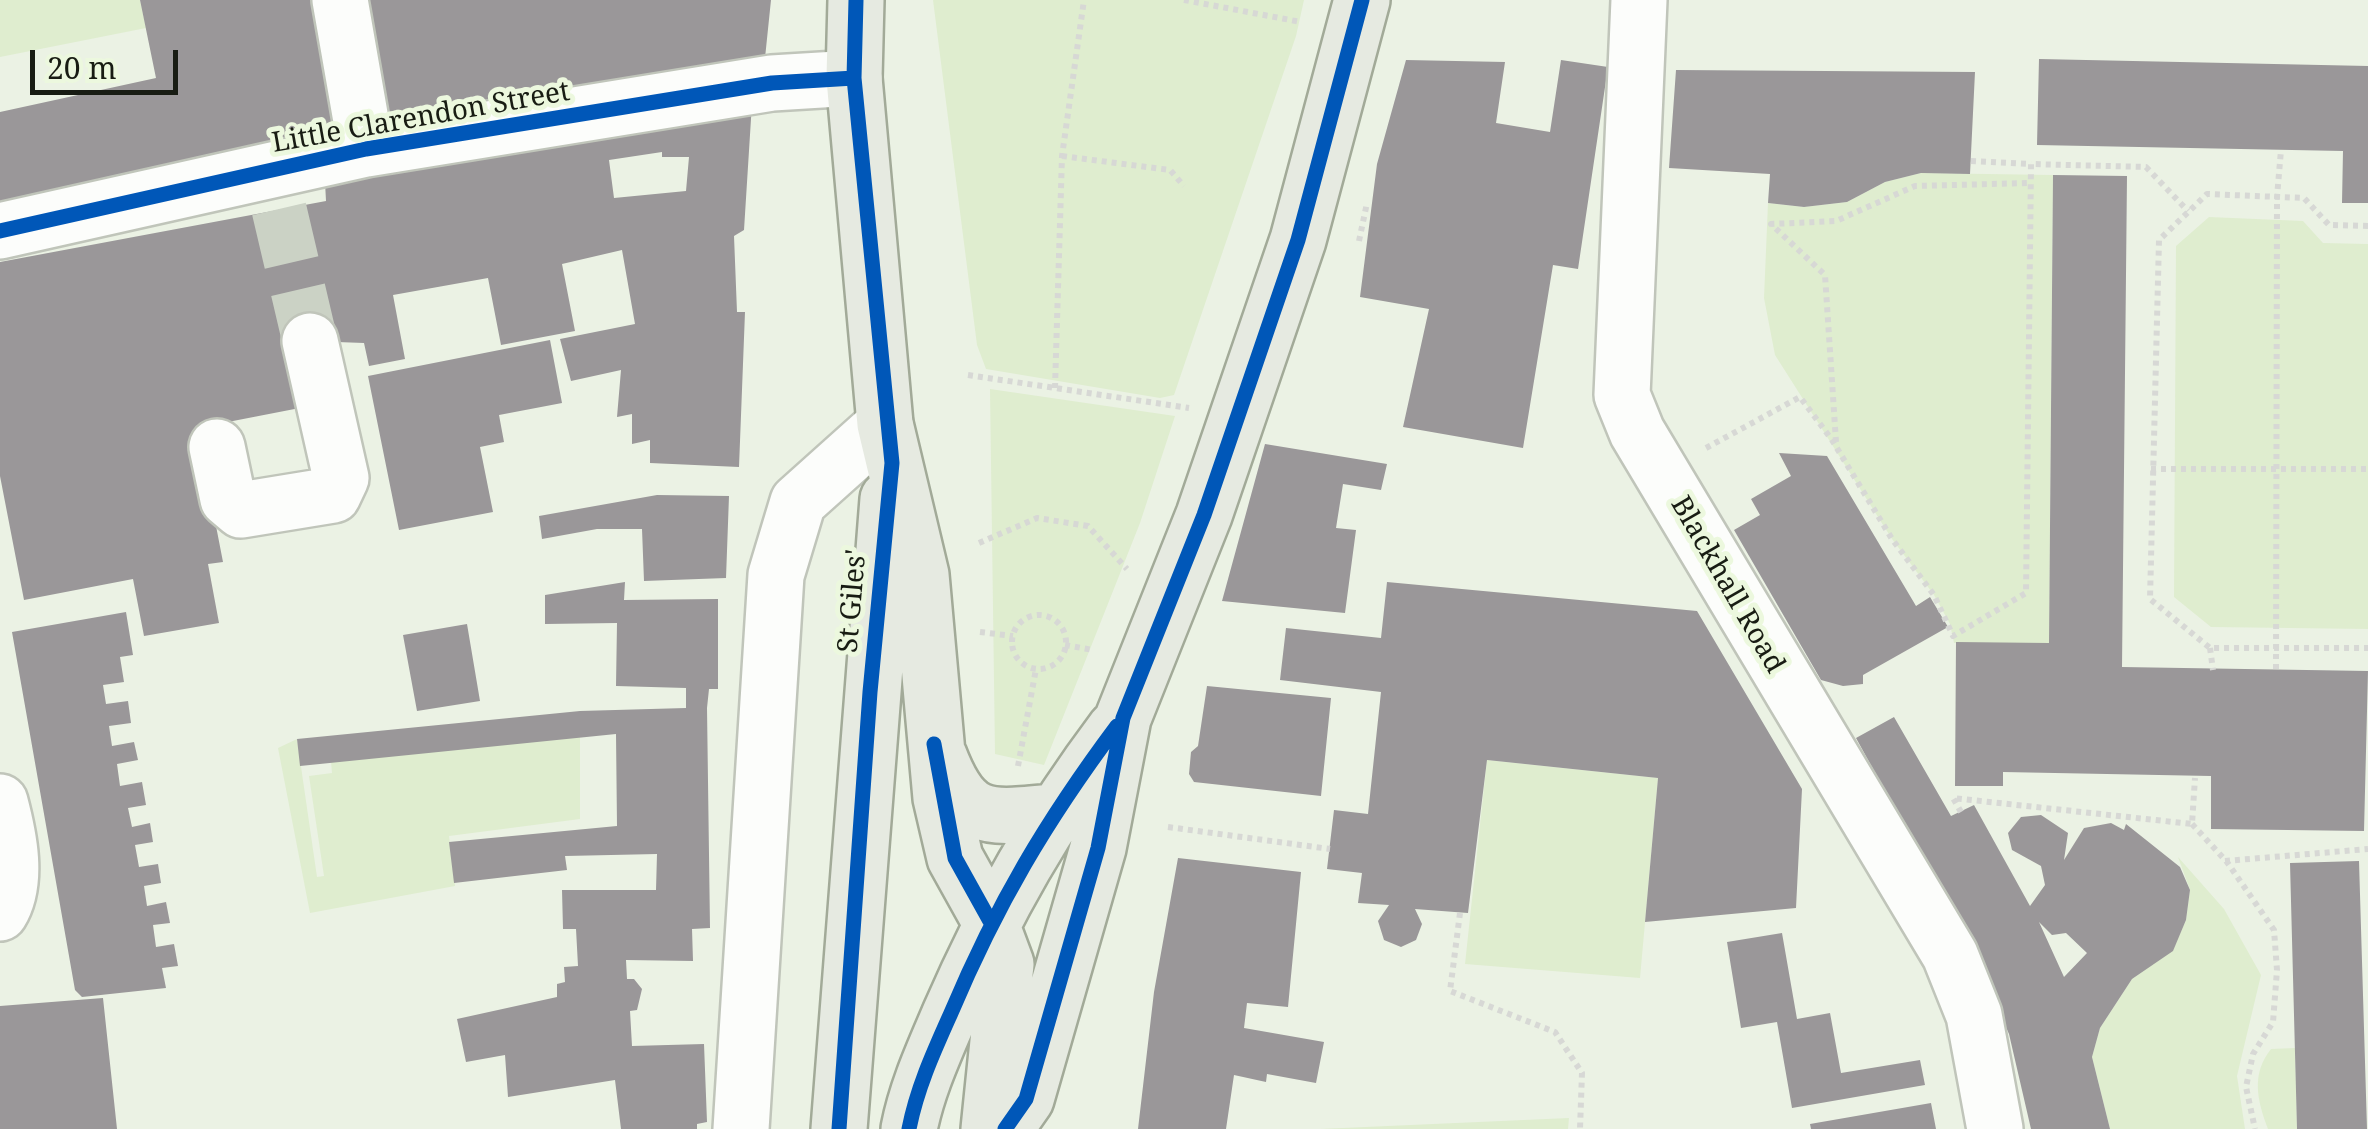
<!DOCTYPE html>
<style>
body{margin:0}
#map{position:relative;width:2368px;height:1129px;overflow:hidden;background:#ebf2e4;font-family:"Noto Serif",serif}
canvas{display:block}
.scale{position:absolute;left:30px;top:50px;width:148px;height:45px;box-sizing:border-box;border:5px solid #181c13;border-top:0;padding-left:12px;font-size:30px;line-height:35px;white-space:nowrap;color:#181c13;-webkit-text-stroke:8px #ecf8de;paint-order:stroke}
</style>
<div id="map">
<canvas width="2368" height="1129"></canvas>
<div class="scale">20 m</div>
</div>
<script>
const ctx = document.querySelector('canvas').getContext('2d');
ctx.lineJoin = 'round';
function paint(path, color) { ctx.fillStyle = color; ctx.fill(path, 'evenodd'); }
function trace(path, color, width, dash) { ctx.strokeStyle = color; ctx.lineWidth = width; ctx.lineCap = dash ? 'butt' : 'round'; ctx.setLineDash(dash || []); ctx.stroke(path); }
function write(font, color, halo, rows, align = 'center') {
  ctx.font = font + ' "Noto Serif",serif'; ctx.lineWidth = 10; ctx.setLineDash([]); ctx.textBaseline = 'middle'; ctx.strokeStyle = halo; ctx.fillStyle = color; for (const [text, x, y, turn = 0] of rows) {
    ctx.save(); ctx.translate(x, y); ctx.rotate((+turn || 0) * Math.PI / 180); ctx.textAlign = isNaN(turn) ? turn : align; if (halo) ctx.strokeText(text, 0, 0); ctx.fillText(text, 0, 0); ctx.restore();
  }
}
const green = new Path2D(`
 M0,0H140L146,28L0,57Z
 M933,0H1304L1296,36L1174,395L1160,398L986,369L977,345Z
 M1921,173L2053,175L2049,643H1954L1950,624L1934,595L1892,539L1775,355L1764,298L1768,203L1804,207L1847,202L1885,182Z
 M2209,217L2303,221L2323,243L2368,244V629L2211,627L2174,597L2176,246Z
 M990,389L1175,416L1140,523L1044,765L995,754Z
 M580,736V819L449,836L455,886L310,913L278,748L297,739L317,877L324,876L309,776L332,773L331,762Z
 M1487,760L1658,778L1640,978L1465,964Z
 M2178,857L2224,909L2261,975L2237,1076L2245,1129H2110L2092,1057L2100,1028L2132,979L2173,950L2186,920L2190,890Z
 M2295,1048L2297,1129H2268C2257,1100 2251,1074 2271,1049Z
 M1569,1118L1568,1129H1320Z`);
const building = new Path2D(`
 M140,0H326L352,125L0,202V112L156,78Z
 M353,0H771L765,58L372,117Z
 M2039,59L2368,66V203H2342L2343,151L2037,145Z
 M1406,60L1505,62L1496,123L1550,132L1561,60L1608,67L1578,269L1553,265L1523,448L1403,427L1429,309L1360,297L1377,164Z
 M1676,70L1975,72L1970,174L1921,173L1885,182L1847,202L1804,207L1768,203L1770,174L1669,168Z
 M752,103L744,230L734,236L737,312H745L739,467L650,463V440L632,444V414L617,417L621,370L571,381L560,339L635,324L622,250L562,264L575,331L501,345L488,278L393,295L405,359L369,366L364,343L310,341V406L197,428L223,562L208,564L219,623L144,636L133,579L24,600L0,476V262L326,201L325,182ZM662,152V157H689L686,191L614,198L609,160Z
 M2053,175L2127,176L2122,667L2368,671L2364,831L2211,829V776L2003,772V786H1955L1956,642L2049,643Z
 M550,340L562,403L499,415L504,442L480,447L493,512L399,530L368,376Z
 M1265,444L1387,464L1381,490L1343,484L1336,528L1356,530L1345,613L1222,601Z
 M1779,453L1827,456L1916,606L1930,597L1948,627L1863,675V684L1843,686L1821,680L1734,530L1760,515L1751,499L1791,476Z
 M657,495L729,496L726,578L644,581L642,529H597L542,539L539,516Z
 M625,582L624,600L718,599V689H709L707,708L710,928L692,929L693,961L626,960L627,979H634L642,989L637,1010L630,1011L632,1046L704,1044L707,1122L697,1124V1129H621L615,1080L508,1097L505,1055L466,1062L457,1019L557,997V984L565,982L564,967L578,966L576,929H563L562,890H656L657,854L565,856L567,870L454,883L449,842L617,826L616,734L300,766L297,739L580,711L686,708V688L616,686L617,623L545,624V595Z
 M1387,582L1697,611L1802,789L1796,908L1645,922L1658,778L1487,760L1468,913L1415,909L1422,924L1416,940L1401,947L1384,940L1378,921L1389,905L1358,903L1362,873L1327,869L1334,810L1368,814L1381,692L1280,680L1286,628L1381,638Z
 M126,612L133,655L120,657L124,682L103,685L106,704L128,701L131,723L109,726L112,746L134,742L138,760L117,764L120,786L142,782L146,805L128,808L132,827L150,823L153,842L135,845L139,867L158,864L161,883L144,886L147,906L166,902L170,923L153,925L156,947L174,944L178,966L162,968L166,988L82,997L75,990L12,632Z
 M467,624L480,701L417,711L403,635Z
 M1207,686L1331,698L1321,796L1194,782L1189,774L1191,752L1198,746Z
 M1894,717L1951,816L1974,805L2030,906L2045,885L2041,866L2012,850L2008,833L2021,817L2041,815L2068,833L2064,860L2084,828L2111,823L2124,830L2126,824L2180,867L2190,890L2186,920L2173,951L2132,979L2100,1028L2092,1057L2110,1129H2031L2009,1034L1960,928L1856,738ZM2039,922L2052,935L2066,933L2087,953L2064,977Z
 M1178,858L1301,872L1288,1007L1247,1003L1244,1028L1324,1042L1316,1083L1267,1074L1266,1082L1234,1075L1226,1129H1138L1154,992Z
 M2359,861L2367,1129H2297L2290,863Z
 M1782,933L1797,1019L1830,1013L1841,1073L1920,1060L1925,1085L1792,1108L1777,1022L1741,1028L1727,942Z
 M103,998L117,1129H0V1006Z
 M1931,1103L1936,1129H1811L1810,1124Z`);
const minorTunnel = new Path2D(`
 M279,209L310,341`);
const path = new Path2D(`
 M1184,0L1301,22
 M1062,156L1170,170L1184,186
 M1971,161L2031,164
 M2368,226L2329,225L2304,198L2207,194L2159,240L2150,599L2210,648H2368
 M1359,241L1367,203
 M968,375L1189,408
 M1055,388L1062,156L1084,0
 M1836,442L1825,275L1771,224L1836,221L1915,186L2030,183
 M1706,448L1800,397L1832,440L1892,539L1934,595L1953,636L2026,593L2031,164L2146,167L2188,211
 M2151,469H2368
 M979,543L1037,518L1088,526L1127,569
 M1012 642a27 27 0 1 1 54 0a27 27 0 1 1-54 0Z
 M980,632L1013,636
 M1065,645L1093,650
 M2210,648L2213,670
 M2276,669L2277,197L2281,150
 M1018,766L1036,669
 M1961,812L1953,798L2192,824L2195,778
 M2192,824L2227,862L2274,930L2277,970L2273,1022L2253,1054L2246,1087L2255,1129
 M1168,827L1330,849
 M2225,861L2368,849
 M1460,913L1450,991L1555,1032L1582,1073L1580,1129`);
const minor = new Path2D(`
 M340,0L366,149
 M1639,0L1622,395L1637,432L1950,955L1974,1015L1995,1129
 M0,231L366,149L772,83L854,78
 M217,447L228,499L241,510L333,495L341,478L310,341
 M0,802C9,836 19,882 0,913
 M741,1129L776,575L798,502L885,424`);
const major = new Path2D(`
 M856,0L854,78L885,424L921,575L941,798L955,858L990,921L1006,964L989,1129
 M939,756C965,824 988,818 1053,812
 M839,1129L888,499
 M909,1129C917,1088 934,1052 950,1014C996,908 1046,821 1115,729
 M1005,1129L1026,1099L1098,848L1123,718L1204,515L1298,240L1362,0`);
const cycleway = new Path2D(`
 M0,231L366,149L772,83L854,78
 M934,744L955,858L990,921
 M839,1129L870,692L892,463L854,78L856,0
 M909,1129C917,1088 934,1051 951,1013C997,904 1046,821 1117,726
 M1005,1129L1026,1099L1098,848L1123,718L1204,515L1298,240L1362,0`);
const streetNames = [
 ["Little Clarendon Street",421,118,-10],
 ["Blackhall Road",1727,585,60],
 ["St Giles'",853,601,-85]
];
paint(green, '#dfedcf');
paint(building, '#9a9799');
trace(minorTunnel, '#cbd2c5', 55, [55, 28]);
trace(minor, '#c0c5ba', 60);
trace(major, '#a2aa98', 60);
trace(path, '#d7d8d5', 6, [5, 5]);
trace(minor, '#fcfdfb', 55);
trace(major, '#e6eae1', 55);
trace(cycleway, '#0057b8', 15);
write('28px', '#181c13', '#ecf8de', streetNames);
</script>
